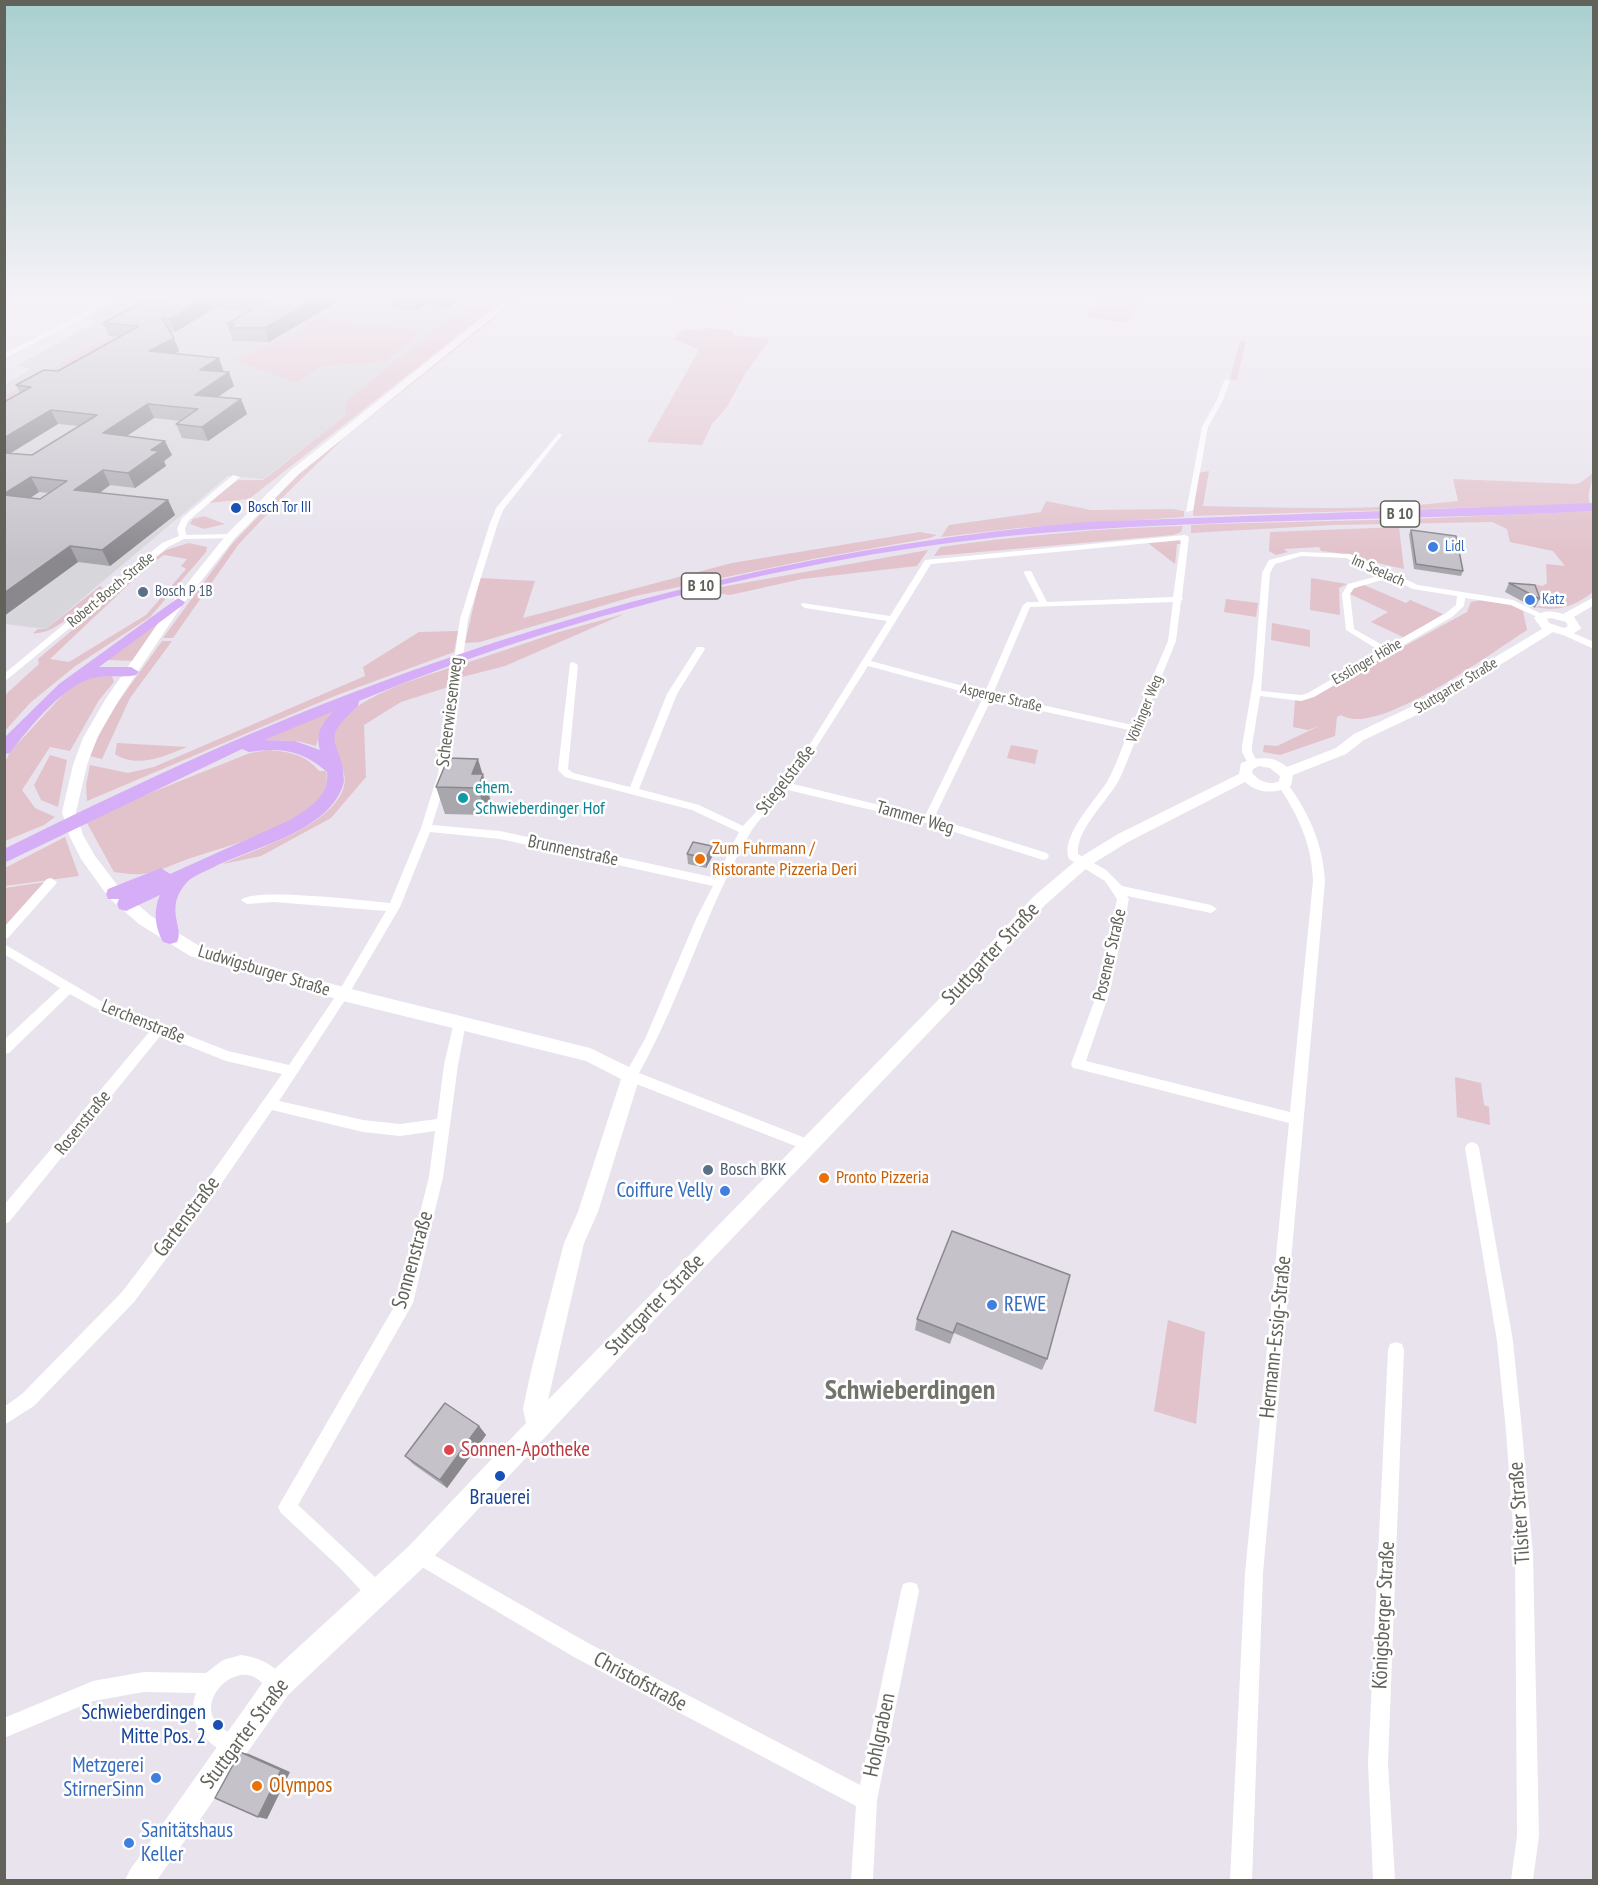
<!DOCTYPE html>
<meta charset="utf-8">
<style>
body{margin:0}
#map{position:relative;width:1598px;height:1885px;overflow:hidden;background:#e8e3ed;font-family:"PT Sans Narrow",sans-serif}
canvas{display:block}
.frame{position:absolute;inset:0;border:6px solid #61635b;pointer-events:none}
</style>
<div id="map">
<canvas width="1598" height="1885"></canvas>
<div class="frame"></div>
</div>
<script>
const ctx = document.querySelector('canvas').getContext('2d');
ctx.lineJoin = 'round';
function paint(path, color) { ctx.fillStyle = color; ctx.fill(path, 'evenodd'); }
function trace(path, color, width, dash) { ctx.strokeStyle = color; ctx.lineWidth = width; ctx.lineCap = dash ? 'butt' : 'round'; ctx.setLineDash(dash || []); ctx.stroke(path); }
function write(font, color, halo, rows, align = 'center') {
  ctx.font = font + ' "PT Sans Narrow",sans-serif'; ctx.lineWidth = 5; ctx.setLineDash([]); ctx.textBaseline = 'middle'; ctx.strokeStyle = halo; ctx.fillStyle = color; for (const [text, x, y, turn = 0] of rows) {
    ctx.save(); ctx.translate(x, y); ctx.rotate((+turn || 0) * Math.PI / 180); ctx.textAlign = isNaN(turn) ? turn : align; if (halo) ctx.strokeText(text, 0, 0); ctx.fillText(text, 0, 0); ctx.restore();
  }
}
const industrial = new Path2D(`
 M128,296H500L263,479L228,476L46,629L5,624V384L31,369L16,366L98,321L84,319Z`);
const green = new Path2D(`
 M397,296L396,305C371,303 348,304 327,320L423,331L385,361L322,366L296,383L234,360L288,337L301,338L303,336L292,335L336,306Z
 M509,296L249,499L208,503L238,480H263L346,415L345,402L475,297Z
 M519,296H523L345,437L293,487L238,545L173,638H163L232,544L303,469Z
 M677,296H746L731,310L674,304L672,301Z
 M1099,296H1144L1127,323L1085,317Z
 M704,328L734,331L732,335L770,339L745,374L727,407L712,424L702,445L647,442L699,350L674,339L684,329L701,331Z
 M108,337L137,339L59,370L5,400V396Z
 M1240,341H1246L1237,380L1284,387L1230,379Z
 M1209,471L1203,506C1288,508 1373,511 1458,501L1453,479L1575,484L1580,483L1593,473C1593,484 1586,491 1590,504L1193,516L1198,473Z
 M1046,501L1091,510L1173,509L1184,511V517L1019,528L941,537L949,525L1041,512Z
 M1594,511L1593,592C1574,606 1560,612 1535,607L1546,605L1547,603L1527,583L1543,586L1547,583L1546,564L1565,566L1553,551L1510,542L1507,529L1492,522L1334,525L1191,533V525L1210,524L1411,519Z
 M204,516L225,524L204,529L190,524L193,519Z
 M1183,526L1181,532L1173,535L934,556L940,547C1019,536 1101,528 1183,526Z
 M1399,527L1404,569C1376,564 1351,553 1321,551L1319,547L1284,549L1288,552L1276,555L1269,551L1270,532Z
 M920,532L937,535L930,538L813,559L635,596L480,642L465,643L480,578L535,581L523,618L732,563Z
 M1179,540L1182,544H1177L1175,564L1148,543Z
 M189,543L207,547L206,552L150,617L74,667L30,703L5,731V695L39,664L38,659L145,569L50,659L69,662L146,615L186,569L181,566L187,559L164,555L152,563L153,560L166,550Z
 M928,550L917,566L802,579L730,595L711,592L695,594L704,590Z
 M1311,578L1347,584L1339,588L1340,615L1310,610Z
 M1364,585L1406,603L1410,600L1443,614L1405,638L1371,622L1388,612L1350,594L1353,589Z
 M100,586L103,588C86,602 55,636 33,633L38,629H46Z
 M1226,599L1258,603L1256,617L1224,612Z
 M1481,600L1511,605L1523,611L1527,630C1494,651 1376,739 1341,715L1337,717L1335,736L1280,755L1263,752L1264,745L1277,746L1319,726L1308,730L1293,727L1295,700L1308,699L1467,612L1471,602Z
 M178,602L138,661L106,660Z
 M624,614L505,666L458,678L460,665L559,632Z
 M1272,623L1310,630V647L1271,640Z
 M458,631L454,652L337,695L87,801L86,785L90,765L128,773L154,767L365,676L363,667L419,632Z
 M162,641H172L130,698L102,759L90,756L106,719Z
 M449,668L448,687L401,702L364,725L366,777L331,818L261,856L223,864C256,849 326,828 342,792C351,773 336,761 334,744C330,703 417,679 449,668Z
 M112,676L114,682L99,700L70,751L50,747L22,790L35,808L55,817L44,825L5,841V762L10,752L71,686L84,677Z
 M338,708L322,725L316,746L297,741L263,740Z
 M117,743L187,747C165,756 137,769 115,754Z
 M1011,745L1038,750L1035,764L1007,758Z
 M269,750C289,752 305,754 319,771H326C338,818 227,846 194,857C178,862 159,872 142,874C133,875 123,873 114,872L87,823L143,796L250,753Z
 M50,755L67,760L58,807L41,800L34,785Z
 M65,837L79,876L5,886V868Z
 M52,881L5,934V888Z
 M1455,1077L1481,1083L1484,1105L1489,1107L1490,1125L1457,1117Z
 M1168,1320L1205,1332L1196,1424L1154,1411Z`);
const street = new Path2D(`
 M117,296H124L4,359V354Z
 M1227,379L1230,381L1223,400L1208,427L1193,510L1186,512L1202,427L1217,400L1224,381Z
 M559,433L562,435L503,510L497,526L468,619L448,774L432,825L500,831L716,878L739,832L692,810L565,777L558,770L570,663L573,662L578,665L568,769L573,773L630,787L667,694L697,647H703L705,649L677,694L639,789L699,805L743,826L782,784L805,752L887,621L805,608L801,605L802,603L890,616L925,560L1185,535L1189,537L1182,597L1183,599L1181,601L1176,641L1141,727L1142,729L1139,732C1132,748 1126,765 1119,780C1107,802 1076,829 1078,854L1106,870L1122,886L1211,905L1217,909L1211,913L1127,896L1129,899L1110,991L1086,1061L1290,1112L1313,881C1312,844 1298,815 1278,785L1279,783H1287C1309,813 1323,844 1325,881L1263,1573L1252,1880H1230L1245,1573L1289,1123L1078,1069L1073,1068L1071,1064L1098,991L1117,899L1105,881L1069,859C1060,836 1095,801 1107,782C1116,766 1122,747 1129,730L991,700L934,818L1047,853L1049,856L1047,859L1043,860L926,823L788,790C776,804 758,818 749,835C705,911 682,997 639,1073L813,1141L815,1145L813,1149L808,1151L626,1080L624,1076L645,1039L696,919L713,886L500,839L430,832L400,907L347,997L279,1101L363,1120L400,1124L437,1119L444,1065L454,1022L455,1018H465L466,1022L458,1065L443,1177L413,1303L298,1505L374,1576L385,1587L387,1594L385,1601L378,1603L371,1601L339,1567L281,1513L278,1507L398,1300L429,1177L435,1131L400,1136L363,1132L272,1110L215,1193L134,1302L34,1406L4,1425V1407L22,1394L122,1292L205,1183L282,1074L226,1061L161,1035L9,1222L4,1224V1205L150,1031L93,1007L70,994L9,1053L4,1054V1040L60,988L4,954V944L101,1001L228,1051L289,1065L339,991L386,911L274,902L247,904L241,900C253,887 367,901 390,903L421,828L438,774L460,619L489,526L496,508ZM1181,540L1173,597L1047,602L1031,571H1025L1024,573L1039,602H1027L1023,605L985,692L871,661L931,564ZM1173,602L1168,641L1132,725L993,694L1030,607ZM868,666L983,697L925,816L793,784Z
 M233,475L240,477L188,521L185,529L186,535L231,534H234V538L184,539L168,547L4,682V674L162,543L179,536L177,529L182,518Z
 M1301,552L1350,554L1418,585L1513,600L1546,616L1542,619L1511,605L1465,598L1464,606L1452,617L1314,697L1301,701L1260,696L1252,746V752L1258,763L1257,765H1249L1242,752V746L1254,676L1262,573L1269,560ZM1301,556L1346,558L1382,575L1348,584L1342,594L1346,630L1380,651L1308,693L1301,695L1261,691L1270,573L1275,564ZM1389,578L1413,589L1457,596L1456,605L1446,613L1386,647L1354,629L1350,594L1354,588Z
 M1564,629L1594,642V649L1561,634V630Z
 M51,878L57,882L55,885L8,938L4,939V927L47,879Z
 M1472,1142L1477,1144L1479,1148L1513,1341L1522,1431L1533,1554L1539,1836L1533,1880H1511L1517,1836L1515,1554L1506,1431L1497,1341L1465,1148L1467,1144Z
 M1396,1342L1402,1344L1404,1350L1388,1763L1395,1880H1373L1368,1763L1388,1350L1390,1344Z
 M418,1546L588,1643L860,1785L901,1591L903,1584L910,1582L917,1584L919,1591L877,1800L873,1880H851L856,1806L574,1657L412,1561L409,1555L412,1549Z
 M241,1655C259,1657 280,1667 288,1685L285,1692L278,1695C268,1691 262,1680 252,1676C230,1668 202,1698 214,1719C221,1732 238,1733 244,1747L241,1754L234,1757C207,1746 185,1723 196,1693L144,1692L93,1701L4,1738V1718L93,1681L144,1672L206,1673L223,1660Z`);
const secondary = new Path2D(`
 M510,296H519L299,474L235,538L183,604L119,700L97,738L87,765L76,812L83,835L95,856L121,890L151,916L201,947L343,987L590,1048L637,1071L640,1076L598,1212L584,1243L548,1400L942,996L1033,897L1079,858L1118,834L1239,774L1241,763C1258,757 1273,755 1287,767L1336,748L1354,734L1417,704L1542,629L1534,618C1543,609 1552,611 1563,614L1594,597V605L1574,617L1581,628C1573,636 1563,636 1553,632L1427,710L1364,740L1346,754L1293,775L1291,786C1276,794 1258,794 1245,782L1128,842L1089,866L1045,905L954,1006L657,1317L427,1564L288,1695L157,1880H125L130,1870L268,1675L409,1546L526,1423L523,1409L531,1371L564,1243L578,1212L621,1079L586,1061L343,1001L190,956L139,924L109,898L81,859L69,835L62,812L73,765L83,738L105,700L174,600L227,534L291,470ZM1551,618L1566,622L1568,626L1564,628L1549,623L1547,619ZM1259,766L1270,768L1280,776L1279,781C1269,786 1259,781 1252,773L1253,769Z`);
const primary = new Path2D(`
 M1594,503V511C1402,521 1210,518 1019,535C800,556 563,617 359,701L358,706C315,744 344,740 344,782C331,832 252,847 212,868C204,872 193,876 187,882C163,909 185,928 177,942L170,944L163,942C155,928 153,910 160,895L126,911L119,909L117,904L119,899H108L106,894L108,889L161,868L170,874L290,820C308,809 330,796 327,772C302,750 281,747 249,752L242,749L4,863V849C122,791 241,734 365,688C598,600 839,543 1087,522ZM334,711C322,722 315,734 320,750L295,741L264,740Z
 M178,598L185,602L183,605L99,667H131L139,672L136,675C124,678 111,675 98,677C66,681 29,728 10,753L4,754V738L59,684Z`);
const wall = new Path2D(`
 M175,296H347L269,342L233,341L227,324L249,311L215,308L175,332L170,331L179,351L174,354L224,372L234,386L218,397L241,399L247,414L208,441L182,438L176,424L180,421L154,418L127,436L172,455L164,461L166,466L135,488L110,485L100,493L168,500L175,515L110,566L78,562L4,616V402L20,393L16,385L58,371L119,337L109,336L103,323L163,303ZM58,424L79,426L32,455L11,453ZM39,492L49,493L40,499L30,498Z
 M387,296H464L447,308L423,306L417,310L391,308Z
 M1411,530L1463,571L1461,576L1414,569L1409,534Z
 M1509,583L1540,599L1535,608L1505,592Z
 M483,774L491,802L486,815L445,814L436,787Z
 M712,846L713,855L706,868L688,864L687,854Z
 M952,1231L1047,1359L1042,1370L954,1333L950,1344L915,1330L917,1319Z
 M479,1426L486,1435L447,1488L413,1464L405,1456Z`);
const shadedWall = new Path2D(`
 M209,296H210L215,308L175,332L170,319Z
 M321,296H347L269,342L265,328Z
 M417,296H421L423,306L417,310L414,298Z
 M445,296H464L447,308Z
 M174,338L179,351L155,365L149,351Z
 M219,358L224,372L200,370Z
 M229,372L234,386L200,409L195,395Z
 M241,399L247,414L208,441L202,427Z
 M148,404L154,418L110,447L103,433Z
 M51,410L58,424L4,457V438Z
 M165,441L172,455L164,461L166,466L135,488L128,473L151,450Z
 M103,470L110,485L82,505L74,490Z
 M31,477L39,492L12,510L4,494Z
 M168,500L175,515L110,566L102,550Z
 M70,546L78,562L4,616V593Z
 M478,759L491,802L486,815L478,788L472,774Z
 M712,846L713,855L706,868V858Z
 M479,1426L486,1435L447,1488L440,1480Z
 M240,1752L249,1754L290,1772L267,1819L258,1817Z`);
const building = new Path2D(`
 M175,296H209L170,319L162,318L174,338L149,351L219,358L200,370L229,372L195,395L241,399L202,427L176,424L198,409L148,404L103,433L165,441L151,450L159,451L128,473L103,470L74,490L168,500L102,550L70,546L4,593V495L40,499L67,481L31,477L4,494V453L32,455L97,415L51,410L4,438V402L31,387L16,385L44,370L58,371L139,326L103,323L144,301L163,303Z
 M217,296H321L265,328H229L234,324H227L267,300Z
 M394,296H417L414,298Z
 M1411,530L1456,536L1463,571L1416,564Z
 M1509,583L1535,585L1540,599Z
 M448,758L478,759L472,774H483L478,788L436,787Z
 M693,842L712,846L706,858L687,854Z
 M952,1231L1070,1275L1047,1359L957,1323L953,1333L917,1319Z
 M445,1403L479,1426L440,1480L405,1456Z
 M240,1752L281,1770L258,1817L215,1798Z`);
const markers = [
 [236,508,6,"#1a4fb4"],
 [1433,547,6,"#3f7fe0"],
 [143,592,6,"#5c6f8a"],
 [1530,600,6,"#3f7fe0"],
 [463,798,6,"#0f9aa8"],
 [700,859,6,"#e8710a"],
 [708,1170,6,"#5c6f8a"],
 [824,1178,6,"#e8710a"],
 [725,1191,6,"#3f7fe0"],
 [992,1305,6,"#3f7fe0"],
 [449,1450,6,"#e0444e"],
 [500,1476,6,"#1a4fb4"],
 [218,1725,6,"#1a4fb4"],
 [156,1778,6,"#3f7fe0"],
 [257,1786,6,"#e8710a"],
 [129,1843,6,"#3f7fe0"]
];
const farTransitnames = [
 ["Bosch Tor III",248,508]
];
const farShopnames = [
 ["Lidl",1445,547],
 ["Katz",1542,600]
];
const farStreetnames = [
 ["Im Seelach",1378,571,24],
 ["Robert-Bosch-Straße",111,590,-40],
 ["Esslinger Höhe",1367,662,-30],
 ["Stuttgarter Straße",1456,686,-31],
 ["Asperger Straße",1001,698,13],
 ["Vöhinger Weg",1145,709,-68]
];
const farServicenames = [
 ["Bosch P 1B",155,592]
];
const shields = [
 [1400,514,39],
 [701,586,39]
];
const shieldNames = [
 ["B 10",1400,514],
 ["B 10",701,586]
];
const streetNames = [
 ["Scheerwiesenweg",450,712,-83],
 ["Stiegelstraße",786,780,-52],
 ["Tammer Weg",915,818,16],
 ["Brunnenstraße",573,851,12],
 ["Posener Straße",1110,955,-77],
 ["Ludwigsburger Straße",264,971,17],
 ["Lerchenstraße",143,1022,22],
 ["Rosenstraße",83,1123,-51]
];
const cultureNames = [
 ["ehem.",475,788],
 ["Schwieberdinger Hof",475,809]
];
const foodNames = [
 ["Zum Fuhrmann /",712,849],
 ["Ristorante Pizzeria Deri",712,870],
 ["Pronto Pizzeria",836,1178]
];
const serviceNames = [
 ["Bosch BKK",720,1170]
];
const nearStreetnames = [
 ["Stuttgarter Straße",991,954,-47],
 ["Gartenstraße",187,1217,-53],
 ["Sonnenstraße",413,1260,-74],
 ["Stuttgarter Straße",655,1305,-46],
 ["Hermann-Essig-Straße",1276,1337,-84],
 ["Tilsiter Straße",1520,1513,-94],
 ["Königsberger Straße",1384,1615,-87],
 ["Christofstraße",640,1682,28],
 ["Stuttgarter Straße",245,1734,-53],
 ["Hohlgraben",880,1735,-78]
];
const nearShopnames = [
 ["Coiffure Velly",713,1191],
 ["REWE",1004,1305,"left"],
 ["Metzgerei",144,1766],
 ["StirnerSinn",144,1790],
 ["Sanitätshaus",141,1831,"left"],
 ["Keller",141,1855,"left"]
];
const nearHealthnames = [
 ["Sonnen-Apotheke",461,1450]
];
const nearTransitnames = [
 ["Brauerei",500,1498],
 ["Schwieberdingen",206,1713,"right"],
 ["Mitte Pos. 2",206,1737,"right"]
];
const nearFoodnames = [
 ["Olympos",269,1786]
];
const nearDistrictnames = [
 ["Schwieberdingen",910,1391]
];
paint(industrial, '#d7d6db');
paint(green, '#e2c2cb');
paint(street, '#fff');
paint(secondary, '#fff');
paint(primary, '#d6aef7');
paint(wall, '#a9a7ae');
paint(shadedWall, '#8a888d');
paint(building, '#c5c2ca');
trace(building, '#8a888d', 1.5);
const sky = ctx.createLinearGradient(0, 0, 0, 560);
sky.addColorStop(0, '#a9cfcf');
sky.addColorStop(0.53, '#f5f2f7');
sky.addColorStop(1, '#f5f2f700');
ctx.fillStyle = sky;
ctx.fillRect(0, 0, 1598, 560);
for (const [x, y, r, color] of markers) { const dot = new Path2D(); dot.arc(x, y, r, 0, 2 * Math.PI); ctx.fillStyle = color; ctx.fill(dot); trace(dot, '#fff', 2); }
write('15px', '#164399', '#fff', farTransitnames, 'left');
write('15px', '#366cbe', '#fff', farShopnames, 'left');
write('15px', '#61635b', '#fff', farStreetnames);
write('15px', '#4e5e75', '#fff', farServicenames, 'left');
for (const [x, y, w] of shields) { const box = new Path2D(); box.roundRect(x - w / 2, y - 13, w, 26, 4.5); ctx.fillStyle = '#fff'; ctx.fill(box); trace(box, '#61635b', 1.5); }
write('bold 16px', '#61635b', null, shieldNames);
write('18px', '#61635b', '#fff', streetNames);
write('18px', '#0d838f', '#fff', cultureNames, 'left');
write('18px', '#c56008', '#fff', foodNames, 'left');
write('18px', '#4e5e75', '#fff', serviceNames, 'left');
write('21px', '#61635b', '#fff', nearStreetnames);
write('21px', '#366cbe', '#fff', nearShopnames, 'right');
write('21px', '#be3a42', '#fff', nearHealthnames, 'left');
write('21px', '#164399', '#fff', nearTransitnames);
write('21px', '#c56008', '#fff', nearFoodnames, 'left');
write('bold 28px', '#73756d', '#fff', nearDistrictnames);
</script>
